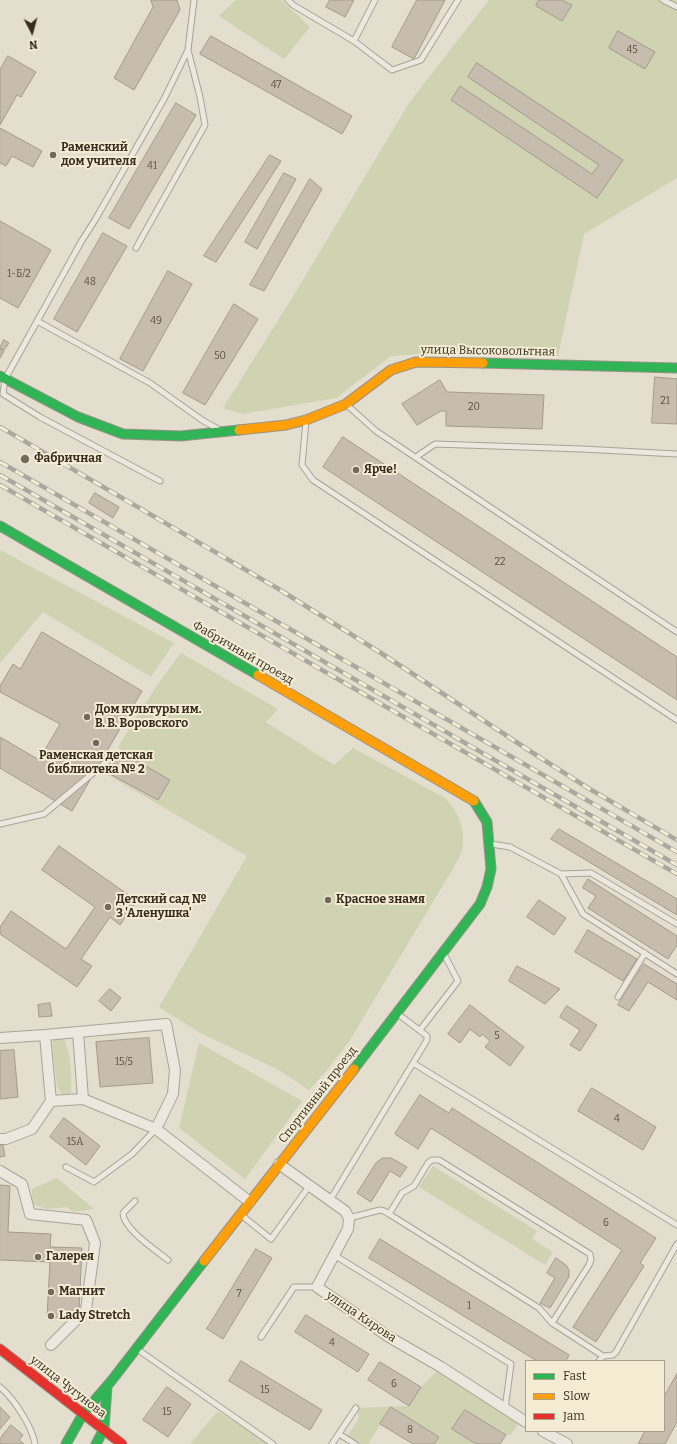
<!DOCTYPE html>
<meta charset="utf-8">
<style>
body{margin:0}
#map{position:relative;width:677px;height:1444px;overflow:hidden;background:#e3dece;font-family:Bitter,serif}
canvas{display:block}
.legend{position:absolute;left:525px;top:1360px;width:140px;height:72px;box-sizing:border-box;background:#f4edd4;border:1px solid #a8a08c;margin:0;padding:5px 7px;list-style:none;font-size:12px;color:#372c1f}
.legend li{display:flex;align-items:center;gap:8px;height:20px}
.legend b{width:20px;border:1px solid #a8a08c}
.north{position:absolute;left:12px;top:12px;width:40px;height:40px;-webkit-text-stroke:3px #f4edd4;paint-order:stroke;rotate:174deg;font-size:11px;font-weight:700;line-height:16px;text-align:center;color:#372c1f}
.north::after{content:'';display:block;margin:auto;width:14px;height:18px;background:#372c1f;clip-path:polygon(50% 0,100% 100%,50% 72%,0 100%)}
</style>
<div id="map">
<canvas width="677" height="1444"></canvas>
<ul class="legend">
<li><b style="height:5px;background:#30b455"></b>Fast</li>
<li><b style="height:5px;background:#ff9f0a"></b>Slow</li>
<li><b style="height:5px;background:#e5322d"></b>Jam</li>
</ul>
<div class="north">N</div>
</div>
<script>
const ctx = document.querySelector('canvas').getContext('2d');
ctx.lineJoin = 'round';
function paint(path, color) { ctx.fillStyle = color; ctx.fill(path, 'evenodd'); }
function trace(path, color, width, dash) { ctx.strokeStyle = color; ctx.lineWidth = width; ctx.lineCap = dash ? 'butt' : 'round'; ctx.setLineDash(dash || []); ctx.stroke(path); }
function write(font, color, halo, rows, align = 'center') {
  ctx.font = font + ' Bitter,serif'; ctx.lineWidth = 4; ctx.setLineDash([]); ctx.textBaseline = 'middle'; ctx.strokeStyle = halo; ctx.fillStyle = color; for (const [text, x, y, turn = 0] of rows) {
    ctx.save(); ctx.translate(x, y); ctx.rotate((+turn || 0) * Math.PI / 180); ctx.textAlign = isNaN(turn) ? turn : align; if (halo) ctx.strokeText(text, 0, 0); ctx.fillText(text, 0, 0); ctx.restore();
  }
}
const green = new Path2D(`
 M236,0H281L310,27L284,59L219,16Z
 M489,0H677V178L584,234L558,356L480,350L391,356L336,398L242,414L223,408L292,298L409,103Z
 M0,550L174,643L151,677L43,612L0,663Z
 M181,653L278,709L266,722L334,765L353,748L445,798C459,812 466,830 462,850C461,855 457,861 454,867L350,1040L327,1070L309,1090L277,1069L200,1033L159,1007L247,856L106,774L122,750L118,747C138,715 157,683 181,653Z
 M63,1037C71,1054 72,1074 71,1093L63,1096L57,1087L52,1046L54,1038Z
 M199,1043L302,1101L245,1179L179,1128Z
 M433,1166L537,1231L532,1239L553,1252L545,1265L419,1187Z
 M57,1178L94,1209L73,1212L67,1207L47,1209L32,1204V1189Z
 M441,1367L522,1419L510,1435H506L465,1410L453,1429L476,1444H434L439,1437L391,1407L368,1444H355L346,1438L359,1418L356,1408L409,1406L421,1387Z
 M217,1412H219L271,1444H190Z`);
const building = new Path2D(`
 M151,0H177L180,10L134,90L114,78L153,7Z
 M330,0H354L345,17L326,7Z
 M417,0H445L414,59L392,47Z
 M539,0H562L572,5L562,21L536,6Z
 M618,31L655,52L645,69L609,48Z
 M211,36L352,116L342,134L200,54Z
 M8,56L36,72L21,97L17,95L0,125V70Z
 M477,63L623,160L597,198L451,100L460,86L592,174L599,165L468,77Z
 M176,103L196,115L129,229L109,218Z
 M0,128L42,151L33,167L12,156L6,166L0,163Z
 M270,155L281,161L216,262L204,256Z
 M284,173L296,179L257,249L245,242Z
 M310,179L322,189L264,291L250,285Z
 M0,221L51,250L18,308L0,298Z
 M103,233L127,246L77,332L54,319Z
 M168,271L192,284L143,371L120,359Z
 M234,304L258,319L205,405L183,393Z
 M4,340L9,343L4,350L0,348Z
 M0,349L4,351L0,358Z
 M655,377L677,379V424L652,423Z
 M440,380L447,392L544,395L542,429L446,426V411H441L417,425L402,404Z
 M343,437L677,657V700L323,467Z
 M95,493L119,507L113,518L89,503Z
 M42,632L142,691L72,811L0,768V737L39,760L60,724L0,692V686L13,664L20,669Z
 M121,752L170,780L158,800L108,773Z
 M559,829L677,899V915L551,839Z
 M59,846L137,901L120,925L110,917L81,959L92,966L77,987L0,934V927L11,911L66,949L95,907L42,870Z
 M588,879L677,936V945L668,959L588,908L596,896L583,888Z
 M539,900L566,918L554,935L527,917Z
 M588,930L637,959L623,981L575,952Z
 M644,964L677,984V1000L648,982L629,1011L618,1005Z
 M517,966L560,989L545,1004L509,981Z
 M110,989L121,998L111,1011L99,1001Z
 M50,1003L52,1016L39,1017L38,1005Z
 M470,1005L524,1047L510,1066L485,1047L490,1041L482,1034L480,1037L470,1029L460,1043L448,1034Z
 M567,1006L597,1025L580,1051L570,1045L580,1030L560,1017Z
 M149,1038L153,1083L100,1087L96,1042Z
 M14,1050L18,1097L0,1099V1051Z
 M592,1088L656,1127L643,1150L578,1111Z
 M420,1095L449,1113L452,1108L656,1238L640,1263L644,1266L596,1342L573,1327L622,1250L431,1128L418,1149L395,1134Z
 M64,1118L100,1146L86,1165L50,1137Z
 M0,1145H3L5,1156L0,1157Z
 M383,1158H391L407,1167L400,1177L390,1171L371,1202L357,1193L376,1163Z
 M0,1185L10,1186L8,1232L51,1234L50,1247L82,1248L79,1311L63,1310V1318L47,1317L50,1262L0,1260Z
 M380,1239L569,1355L566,1361H537L369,1258Z
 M256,1249L272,1258L223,1339L207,1329Z
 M556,1258L566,1265L569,1270V1277L550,1308L540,1303L555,1278L547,1273Z
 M306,1315L369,1354L358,1372L295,1332Z
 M241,1361L322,1410L310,1430L229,1381Z
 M380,1362L421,1387L409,1406L368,1380Z
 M677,1374V1422L665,1444H638L645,1431H664V1397Z
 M167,1387L191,1404L168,1437L143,1420Z
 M0,1407L10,1417L0,1429Z
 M391,1407L439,1437L434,1444H413L380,1424Z
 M465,1410L506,1435L500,1444H476L452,1429Z
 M11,1425L23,1435L19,1440L24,1444H0V1439Z`);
const lane = new Path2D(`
 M288,0L293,5L354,41L392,70L421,60L458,0
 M663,0L677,7
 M354,41L375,0
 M136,248L205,125L200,97L188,50
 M37,321L150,383L202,420L218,429
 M347,405L376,431L677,632
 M306,421L302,465L313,480L677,720
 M416,457L435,444L582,449L677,454
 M160,481L40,417L3,394L5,379L81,242L95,220L164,99L188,50L194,0
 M0,824L44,814L111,758
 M491,844L510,847L561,874L591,873L677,924
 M561,874L583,914L677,974
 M618,997L645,953
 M420,1030L458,981L444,954
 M413,1063L677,1225
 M66,1167L94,1182L132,1154L156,1129
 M330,1200L427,1040V1036L398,1014
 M135,1201L123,1213C123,1229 156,1250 168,1260
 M240,1214L271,1239L310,1185
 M389,1214L539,1308L552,1323
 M349,1218L380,1210L384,1211L389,1214L402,1193L414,1186L428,1163L432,1160H439L590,1254L591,1260L589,1265L552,1323L603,1356L613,1355L616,1352L677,1244
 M334,1255L511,1364L505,1409
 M261,1337L294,1287H317
 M137,1349L273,1444
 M599,1361L603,1356
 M0,1387C14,1399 32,1426 35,1444
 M339,1434L355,1444
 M332,1444L356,1408`);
const street = new Path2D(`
 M78,1032L166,1024L175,1070L173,1094L156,1129L83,1099
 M45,1035L78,1032L83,1099L51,1101
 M0,1038L45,1035L51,1101L32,1129L6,1139H0
 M156,1129L250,1202
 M279,1164L345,1211L349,1218L348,1229L317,1287L389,1337L441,1367L526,1422
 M0,1171L22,1184L30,1214L86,1220L95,1243L86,1310L51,1345
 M543,1431L567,1444`);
const fast = new Path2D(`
 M483,363L677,368
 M0,376L78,417L123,434L181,436L239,430
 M0,526L258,675
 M354,1069L480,904L487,887L491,869L487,822L474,801
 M66,1444L83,1414L112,1380L204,1261
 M96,1444L104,1429L107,1387`);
const slow = new Path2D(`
 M239,430L286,425L306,420L346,404L391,370L416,362L483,363
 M258,675L474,801
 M204,1261L354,1069`);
const jam = new Path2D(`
 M0,1349L122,1444`);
const rail = new Path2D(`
 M0,427L277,588L381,653L536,755L588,788L677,840
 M0,462L677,852
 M0,475L677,865
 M0,485L677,874`);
const markers = [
 [53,155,4,"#736a5c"],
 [25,459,5,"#736a5c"],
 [356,470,4,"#736a5c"],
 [87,717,4,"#736a5c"],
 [96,743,4,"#736a5c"],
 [328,900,4,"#736a5c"],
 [108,907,4,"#736a5c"],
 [38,1257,4,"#736a5c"],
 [51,1292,4,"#736a5c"],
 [51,1316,4,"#736a5c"]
];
const numberNames = [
 ["45",632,50],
 ["47",276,85],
 ["41",152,166],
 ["1-Б/2",19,274],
 ["48",90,282],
 ["49",156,321],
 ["50",220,356],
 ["21",665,401],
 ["20",474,407],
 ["22",500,562],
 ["5",497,1036],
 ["15/5",124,1062],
 ["4",617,1119],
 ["15А",75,1142],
 ["6",606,1223],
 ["7",239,1294],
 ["1",469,1306],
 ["4",332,1343],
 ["6",394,1384],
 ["15",265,1390],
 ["15",167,1412],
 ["8",410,1430]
];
const poiNames = [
 ["Раменский",61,148],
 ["дом учителя",61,162],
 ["Фабричная",34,459],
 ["Ярче!",364,470],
 ["Дом культуры им.",95,710],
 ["В. В. Воровского",95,724],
 ["Раменская детская",96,756,"center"],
 ["библиотека № 2",96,770,"center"],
 ["Детский сад №",116,900],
 ["3 'Аленушка'",116,914],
 ["Красное знамя",336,900],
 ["Галерея",46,1257],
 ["Магнит",59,1292],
 ["Lady Stretch",59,1316]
];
const streetNames = [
 ["улица Высоковольтная",488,351,1],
 ["Фабричный проезд",243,653,30],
 ["Спортивный проезд",318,1095,-52],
 ["улица Кирова",361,1317,34],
 ["улица Чугунова",68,1387,38]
];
paint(green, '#d0d3b1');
paint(building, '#c7bdaf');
trace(building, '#a39a8d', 1);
trace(lane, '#a9a397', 7);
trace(street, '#a9a397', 12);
trace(fast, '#989286', 11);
trace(slow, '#989286', 11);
trace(jam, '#989286', 11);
trace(lane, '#ece8df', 5);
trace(street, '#ece8df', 10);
trace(fast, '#30b455', 9);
trace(slow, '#ff9f0a', 9);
trace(jam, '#e5322d', 9);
trace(rail, '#aba89f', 4.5);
trace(rail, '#f4edd4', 3, [9]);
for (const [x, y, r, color] of markers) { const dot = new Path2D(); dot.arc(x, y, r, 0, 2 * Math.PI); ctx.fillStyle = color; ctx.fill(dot); trace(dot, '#f4edd4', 1.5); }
write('10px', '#5b5043', null, numberNames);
write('bold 12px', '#372c1f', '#f4edd4', poiNames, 'left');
write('12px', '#372c1f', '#f4edd4', streetNames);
</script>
